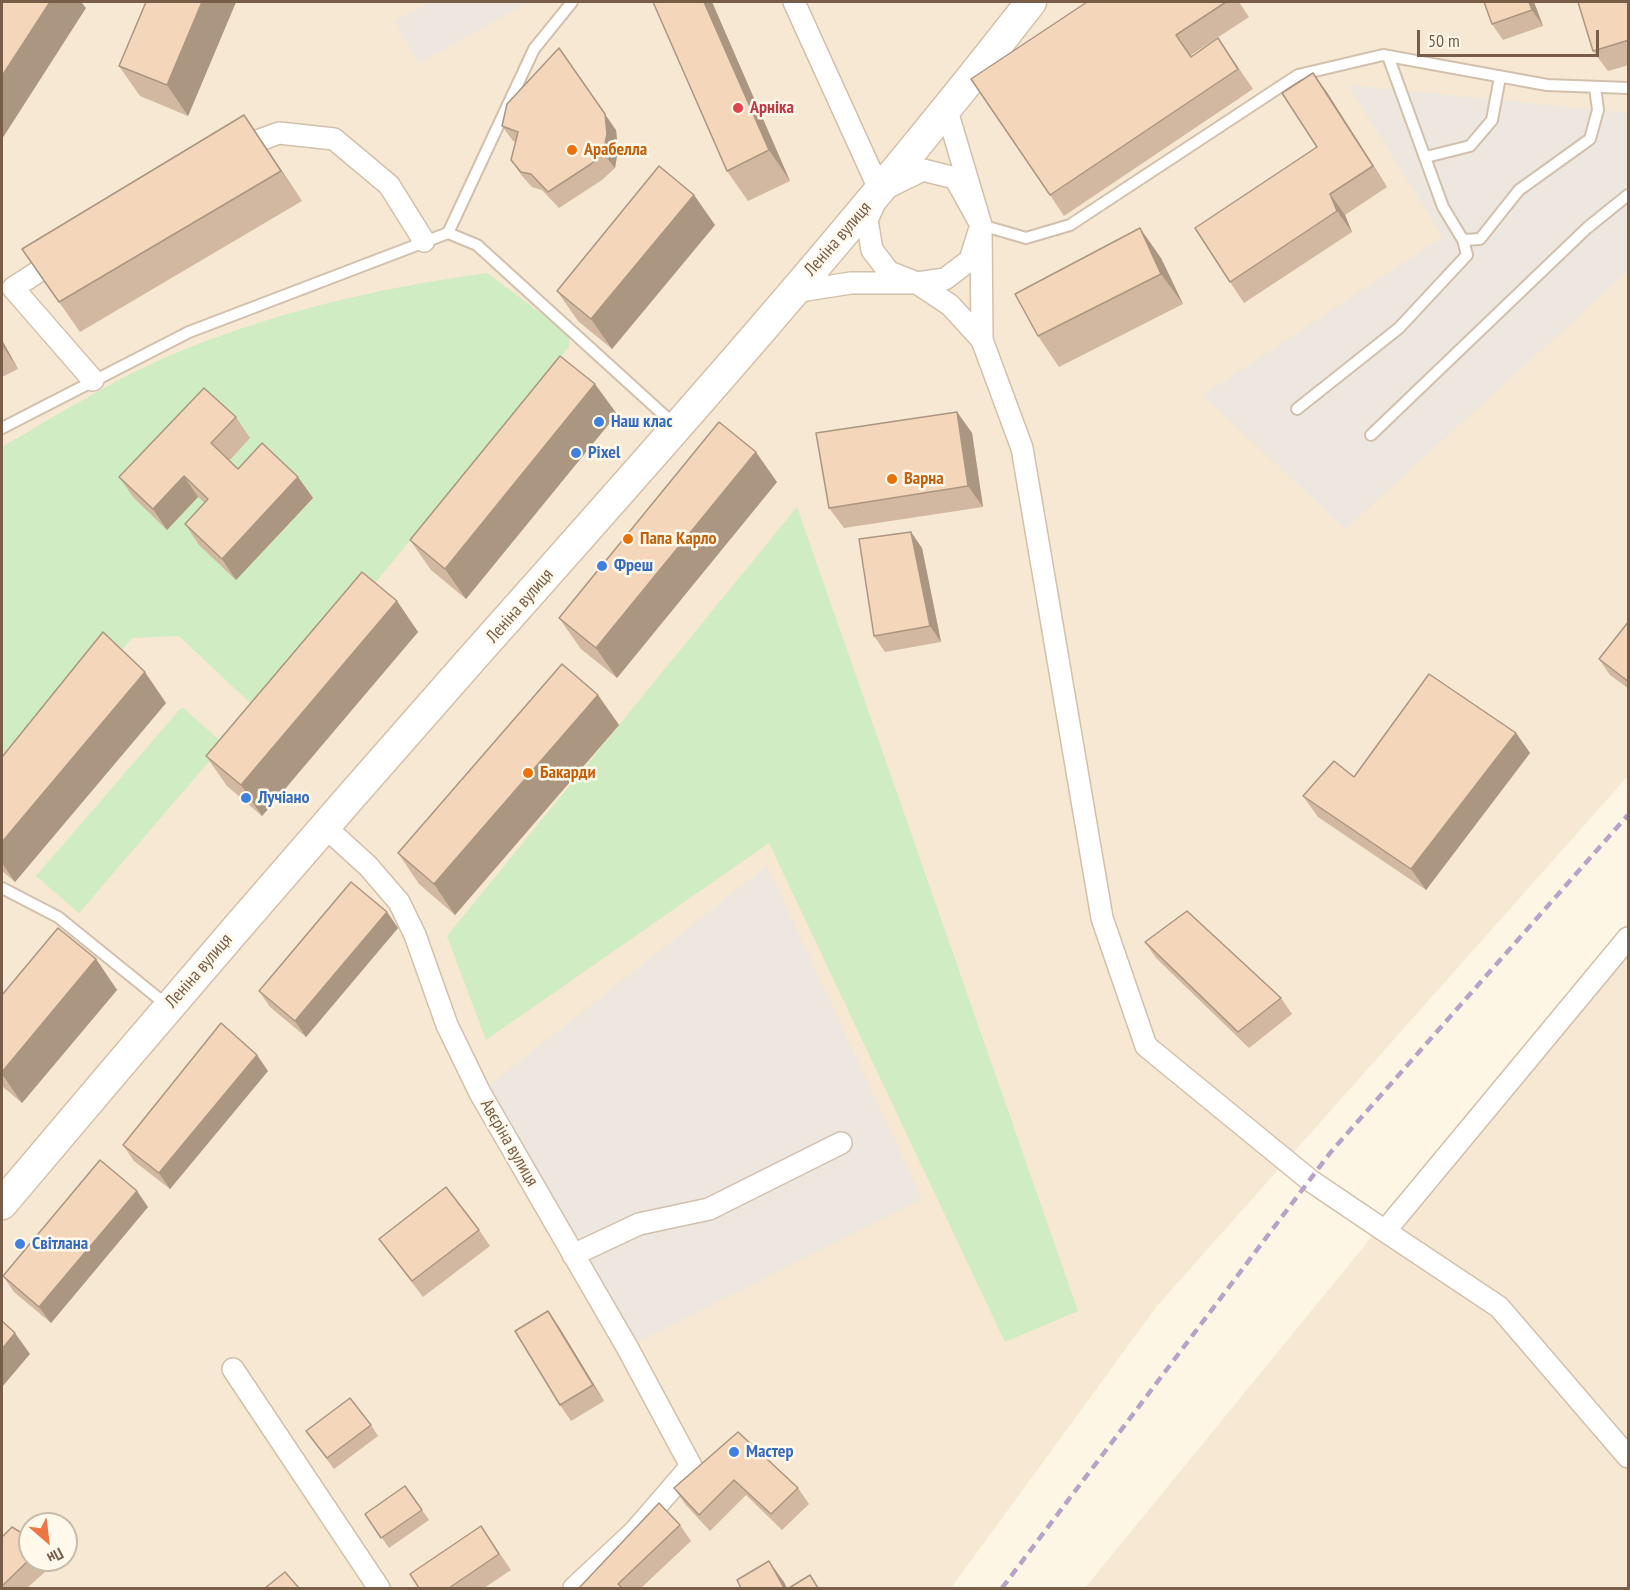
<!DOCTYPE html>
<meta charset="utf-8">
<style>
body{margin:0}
#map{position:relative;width:1630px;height:1590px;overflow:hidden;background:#fdf6e4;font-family:"PT Sans Narrow",sans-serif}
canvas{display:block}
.frame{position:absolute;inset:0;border:3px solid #785d48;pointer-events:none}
.north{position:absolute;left:18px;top:1512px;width:60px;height:60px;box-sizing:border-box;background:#fff9ec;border:2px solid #c9bbaa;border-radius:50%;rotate:152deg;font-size:16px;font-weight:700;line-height:24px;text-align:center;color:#785d48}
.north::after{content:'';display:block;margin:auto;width:21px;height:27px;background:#ee7643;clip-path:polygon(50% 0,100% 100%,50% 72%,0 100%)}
.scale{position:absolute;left:1417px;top:30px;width:182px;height:27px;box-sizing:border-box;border:3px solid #785d48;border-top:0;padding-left:8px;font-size:18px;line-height:21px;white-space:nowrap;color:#785d48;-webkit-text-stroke:4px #fff9ec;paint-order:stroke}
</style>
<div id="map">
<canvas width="1630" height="1590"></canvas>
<div class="frame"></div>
<div class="north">Пн</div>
<div class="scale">50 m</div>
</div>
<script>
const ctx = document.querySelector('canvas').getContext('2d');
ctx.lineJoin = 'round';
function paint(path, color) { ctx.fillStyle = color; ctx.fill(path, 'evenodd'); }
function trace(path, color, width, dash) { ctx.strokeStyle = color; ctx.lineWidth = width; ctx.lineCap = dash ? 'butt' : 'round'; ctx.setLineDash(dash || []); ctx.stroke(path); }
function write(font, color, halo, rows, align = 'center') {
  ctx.font = font + ' "PT Sans Narrow",sans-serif'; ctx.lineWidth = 5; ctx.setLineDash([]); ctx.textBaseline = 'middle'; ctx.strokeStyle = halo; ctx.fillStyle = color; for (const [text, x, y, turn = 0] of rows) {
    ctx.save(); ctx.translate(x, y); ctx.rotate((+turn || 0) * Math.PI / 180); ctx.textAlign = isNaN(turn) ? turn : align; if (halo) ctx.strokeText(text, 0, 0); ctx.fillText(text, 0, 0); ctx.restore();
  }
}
const residential = new Path2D(`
 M2,2H1628V776L1157,1306L951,1588H2ZM30,1524H66V1560H30Z
 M1628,923V1588H1085Z`);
const industrial = new Path2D(`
 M430,2H529L419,63L395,21Z
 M1348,85L1628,113V271L1345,529L1203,395L1443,237Z
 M767,866L922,1199L627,1347L480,1093Z`);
const green = new Path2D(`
 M487,273L569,334V347L265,717L179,636L132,638L2,792V447C54,417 106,384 162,359C265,314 376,288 487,273Z
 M797,507L1078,1311L1005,1342L769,843L486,1040L447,936Z
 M182,707L224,744L79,913L36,876Z`);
const service = new Path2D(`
 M1388,56L1443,207L1463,240L1480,239L1519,190L1590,139L1598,110L1595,87
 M1426,157L1470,146L1492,120L1500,77
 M981,225L1026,238L1070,225L1298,75L1383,55L1547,85L1628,88
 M448,233L534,49L572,2
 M1297,409L1399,328L1467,255L1463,240
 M2,428L189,332L448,233L477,245L676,426
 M1371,435L1587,228L1628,195
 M2,888L58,917L168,1006`);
const minor = new Path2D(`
 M794,2L880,191
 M947,111L981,225L982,340L1022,448L1102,918L1146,1046L1311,1181L1385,1231L1628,938
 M235,149L279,133L334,139L389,185L424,241
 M923,170L955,178L981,225L970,260L945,279L917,283L889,272L872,250L867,220L880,191Z
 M61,257L13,288L93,380
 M793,292L851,283H917L950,305L982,340
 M324,826L368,866L399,902L415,935L447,1025L480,1093L627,1347L691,1466L634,1532L574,1588
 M1385,1231L1499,1307L1628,1457
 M573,1255L639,1224L709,1209L841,1143
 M233,1369L379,1588`);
const secondary = new Path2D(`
 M2,1204C155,1022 311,841 469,662C661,446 854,230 1031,2`);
const rail = new Path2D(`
 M1002,1588L1330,1153L1628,815`);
const wall = new Path2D(`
 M146,2H236L188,116L140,96L119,66Z
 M653,2H712L790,181L748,201L727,171Z
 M1087,2H1239L1249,17L1191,55L1192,56L1218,38L1253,89L1064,216L1050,195Z
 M1534,2L1543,26L1503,40L1492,24Z
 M1629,2V65L1608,71L1593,51Z
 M1313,73L1328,94L1387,187L1345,215L1352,232L1244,303L1230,282L1317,147Z
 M244,115L302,201L80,332L22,249Z
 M502,126L616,130L618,150L615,168L602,180L559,208L542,190L532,187L522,176L511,160L516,142L513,141Z
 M694,195L715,225L612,349L578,321L557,291Z
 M1161,258L1183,304L1059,367L1038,336Z
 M2,340L18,369L2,377Z
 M957,412L972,433L983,507L844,528L829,508Z
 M617,414L466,599L431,570L410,540Z
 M236,417L250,438L229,461L238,469L298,477L313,498L236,580L199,545L185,524L205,503L198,497L167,530L134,498L119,477Z
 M777,482L617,678L581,649L559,618Z
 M922,548L941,642L885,652L874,636Z
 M397,601L418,632L262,816L227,786L206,756Z
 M1629,621V689L1610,675L1599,659Z
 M598,695L619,725L455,915L419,884L398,853Z
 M166,703L15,882L2,871V757Z
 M1516,733L1530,753L1426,890L1318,817L1303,796L1354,777Z
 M387,912L398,928L306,1037L270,1007L259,991Z
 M1145,942L1281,998L1292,1014L1249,1048L1156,958Z
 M96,959L117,990L22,1103L2,1086V995Z
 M268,1071L170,1189L134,1161L123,1145Z
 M148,1207L51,1323L14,1292L3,1276Z
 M479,1230L490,1246L423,1297L379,1239Z
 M548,1311L559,1327L604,1401L571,1421L560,1405Z
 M371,1425L378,1436L334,1469L306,1431Z
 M738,1432L798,1488L809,1504L782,1530L746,1495L710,1531L685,1504L674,1488Z
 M405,1486L429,1520L389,1548L365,1514Z
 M680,1525L691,1541L641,1588H579Z
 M481,1526L511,1570L484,1588H419Z
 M2,1537L30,1538V1560H53L55,1563L27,1588H2Z`);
const shadedWall = new Path2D(`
 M50,2H81L86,8L2,139V76Z
 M202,2H236L188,116L167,85Z
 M704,2H712L790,181L769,150Z
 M1529,2H1534L1543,26L1532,10Z
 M559,48L616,130L618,150L615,168L603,153Z
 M1313,73L1328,94L1387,187L1373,166Z
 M244,115L265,146L302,201L281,171Z
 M1330,194L1345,215L1352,232L1337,211Z
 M694,195L715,225L612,349L591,319Z
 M1140,228L1161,258L1183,304L1161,274Z
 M2,340L18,369L2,345Z
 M595,384L617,414L466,599L445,569Z
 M957,412L972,433L983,507L968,486Z
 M756,452L777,482L617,678L596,648Z
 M184,476L198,497L167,530L153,509Z
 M298,477L313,498L236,580L222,559Z
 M911,532L922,548L941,642L930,626Z
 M397,601L418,632L262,816L241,785Z
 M145,672L166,703L15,882L2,863V842Z
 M598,695L619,725L455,915L434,884Z
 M1516,733L1530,753L1426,890L1411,869Z
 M387,912L398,928L306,1037L295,1021Z
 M96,959L117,990L22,1103L2,1074V1072Z
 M257,1055L268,1071L170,1189L159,1173Z
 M137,1191L148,1207L51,1323L39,1307Z
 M548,1311L559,1327L604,1401L593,1385Z
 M15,1333L30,1354L2,1387V1349Z
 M769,1561L784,1582L787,1588H784Z`);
const building = new Path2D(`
 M2,2H50L2,76Z
 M146,2H202L167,85L119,66Z
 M653,2H704L769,150L727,171Z
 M1087,2H1226L1176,35L1191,57L1218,38L1238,69L1050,195L971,79Z
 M1484,2H1529L1532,10L1492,24Z
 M1578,2H1629V40L1593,51Z
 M559,48L605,114L607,134L603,153L591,164L548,192L531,174L521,172L511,160L518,132L502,126L507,104Z
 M1313,73L1373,166L1330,194L1337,211L1230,282L1195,228L1317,147L1282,93Z
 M244,115L281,171L59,302L22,249Z
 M659,166L694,195L591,319L557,291Z
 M1140,228L1161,274L1038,336L1015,294Z
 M560,356L595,384L445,569L410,540Z
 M204,388L236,417L211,443L238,469L262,443L298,477L222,559L185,524L208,499L184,476L153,509L119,477Z
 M957,412L968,486L829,508L816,433Z
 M719,422L756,452L596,648L559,618Z
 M911,532L930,626L874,636L859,539Z
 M362,572L397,601L241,785L206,756Z
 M1629,621V682L1599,659Z
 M103,632L145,672L2,842V757Z
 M562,664L598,695L434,884L398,853Z
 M1429,674L1516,733L1411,869L1303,796L1334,761L1354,777Z
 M351,882L387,912L295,1021L259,991Z
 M1187,911L1281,998L1238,1032L1145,942Z
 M58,928L96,959L2,1072V995Z
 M221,1023L257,1055L159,1173L123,1145Z
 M100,1160L137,1191L39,1307L3,1276Z
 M446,1187L479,1230L412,1281L379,1239Z
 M548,1311L593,1385L560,1405L515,1331Z
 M2,1321L15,1333L2,1349Z
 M350,1398L371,1425L327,1458L306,1431Z
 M738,1432L798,1488L771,1514L734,1480L699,1515L674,1488Z
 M405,1486L422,1510L381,1538L365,1514Z
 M659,1503L680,1525L618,1584L622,1588H579Z
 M481,1526L499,1554L449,1588H419L410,1574Z
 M12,1527L30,1538V1559L2,1586V1537Z
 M769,1561L784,1588H741L737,1580Z
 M285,1572L299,1588H265Z
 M810,1575L818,1588H789Z`);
const markers = [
 [738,108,6,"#e0444e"],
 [572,150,6,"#e8710a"],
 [599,422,6,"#3f7fe0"],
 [576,453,6,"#3f7fe0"],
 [892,479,6,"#e8710a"],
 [628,539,6,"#e8710a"],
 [602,566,6,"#3f7fe0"],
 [528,773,6,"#e8710a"],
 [246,798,6,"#3f7fe0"],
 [20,1244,6,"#3f7fe0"],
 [734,1452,6,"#3f7fe0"]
];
const healthNames = [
 ["Арніка",750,108]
];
const foodNames = [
 ["Арабелла",584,150],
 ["Варна",904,479],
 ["Папа Карло",640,539],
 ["Бакарди",540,773]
];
const streetNames = [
 ["Леніна вулиця",838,239,-49],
 ["Леніна вулиця",520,606,-49],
 ["Леніна вулиця",199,971,-49],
 ["Авєріна вулиця",509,1143,60]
];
const shopNames = [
 ["Наш клас",611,422],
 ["Pixel",588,453],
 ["Фреш",614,566],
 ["Лучіано",258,798],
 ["Світлана",32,1244],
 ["Мастер",746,1452]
];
paint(residential, '#f6e8d2');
paint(industrial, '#ede7df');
paint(green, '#d0ecc2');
trace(service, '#d2c0ac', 14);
trace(minor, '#d2c0ac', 24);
trace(secondary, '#d5c0aa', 33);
trace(service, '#fff', 10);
trace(minor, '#fff', 21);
trace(secondary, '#fff', 30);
trace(rail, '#b9a2c8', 4.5, [9, 6]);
paint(wall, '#d2b8a0');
paint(shadedWall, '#ab9682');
paint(building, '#f4d6ba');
trace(building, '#ab9682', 1.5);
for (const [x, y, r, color] of markers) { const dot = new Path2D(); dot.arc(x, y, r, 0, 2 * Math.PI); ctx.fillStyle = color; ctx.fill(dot); trace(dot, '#fff9ec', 2); }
write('bold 18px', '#be3a42', '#fff9ec', healthNames, 'left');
write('bold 18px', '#c56008', '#fff9ec', foodNames, 'left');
write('18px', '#785d48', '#fff9ec', streetNames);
write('bold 18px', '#366cbe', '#fff9ec', shopNames, 'left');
</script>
